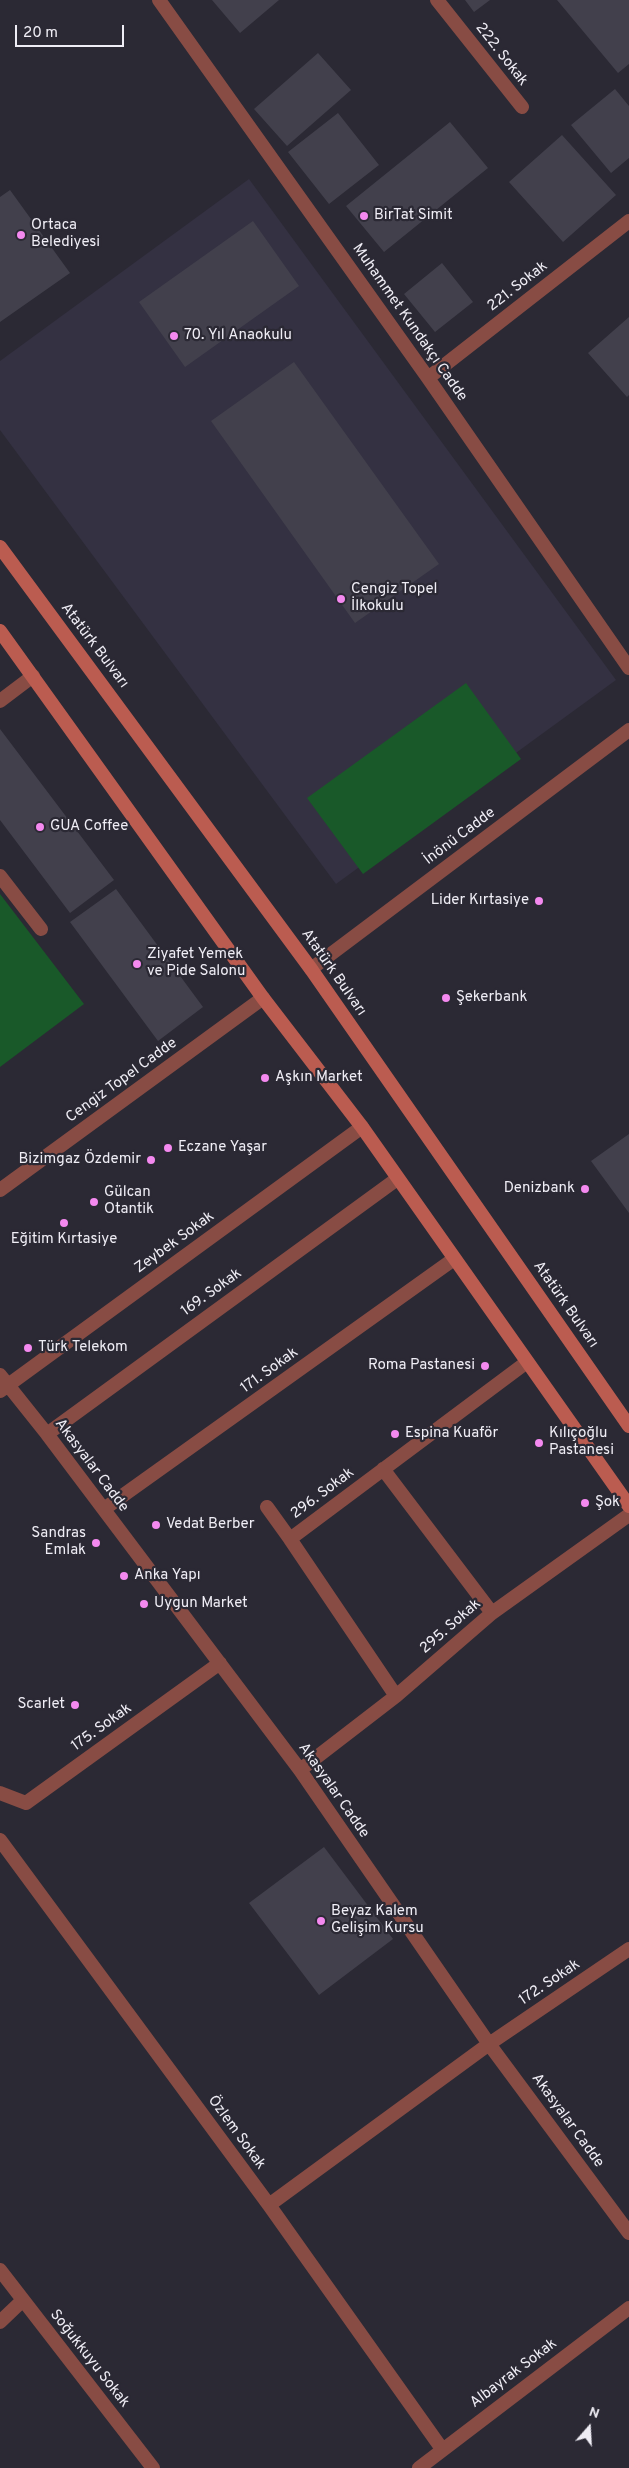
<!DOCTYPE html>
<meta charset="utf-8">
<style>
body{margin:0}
#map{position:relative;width:629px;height:2468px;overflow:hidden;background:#2b2934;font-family:Overpass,sans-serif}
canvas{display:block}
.north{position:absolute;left:564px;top:2403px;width:50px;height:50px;-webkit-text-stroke:4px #2b2934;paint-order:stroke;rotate:19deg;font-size:14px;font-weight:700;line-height:20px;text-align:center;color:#efedf5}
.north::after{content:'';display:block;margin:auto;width:18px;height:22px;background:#efedf5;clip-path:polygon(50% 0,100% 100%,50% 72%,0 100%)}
.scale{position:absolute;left:15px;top:25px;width:109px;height:22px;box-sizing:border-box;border:2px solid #efedf5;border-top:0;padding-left:6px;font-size:15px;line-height:18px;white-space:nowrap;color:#efedf5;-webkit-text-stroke:4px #2b2934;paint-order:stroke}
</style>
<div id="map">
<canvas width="629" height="2468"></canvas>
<div class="north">N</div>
<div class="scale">20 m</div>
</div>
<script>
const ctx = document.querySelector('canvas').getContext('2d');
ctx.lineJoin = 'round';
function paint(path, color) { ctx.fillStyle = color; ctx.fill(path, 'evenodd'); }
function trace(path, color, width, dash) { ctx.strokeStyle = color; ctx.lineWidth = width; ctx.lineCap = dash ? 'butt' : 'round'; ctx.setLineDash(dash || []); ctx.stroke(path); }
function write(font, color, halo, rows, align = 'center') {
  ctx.font = font + ' Overpass,sans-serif'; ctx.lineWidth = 4.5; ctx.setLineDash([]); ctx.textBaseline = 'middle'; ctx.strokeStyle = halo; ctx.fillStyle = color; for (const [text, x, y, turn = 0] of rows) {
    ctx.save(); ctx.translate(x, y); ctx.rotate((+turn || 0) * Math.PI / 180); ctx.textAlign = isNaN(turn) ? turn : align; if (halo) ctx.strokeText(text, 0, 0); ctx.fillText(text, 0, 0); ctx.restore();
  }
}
const built = new Path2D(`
 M249,179L616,680L336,884L0,430V361Z`);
const green = new Path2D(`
 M466,683L521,759L363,874L307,798Z
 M0,894L84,1004L0,1067Z`);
const building = new Path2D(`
 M212,0H279L240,33Z
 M465,0H490L474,12Z
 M557,0H629V64L618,73Z
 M318,53L351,90L287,146L254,109Z
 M615,89L629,106V158L611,173L571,125Z
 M338,113L379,165L329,204L288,152Z
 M450,122L488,168L384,252L346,206Z
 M562,135L616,195L563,242L509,182Z
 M10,190L70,273L0,322V197Z
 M253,221L299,286L185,367L139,302Z
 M442,263L473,302L435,332L404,294Z
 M629,317V395L627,397L588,353Z
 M294,362L439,564L355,623L211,421Z
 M0,729L114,880L70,913L0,820Z
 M116,889L203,1007L158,1041L70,922Z
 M629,1134V1213L591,1161Z
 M324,1847L393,1939L319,1995L249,1903Z`);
const service = new Path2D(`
 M0,876L41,929`);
const minor = new Path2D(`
 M159,0L428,378L629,668
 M437,0L522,107
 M428,378L629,221
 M0,701L33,676
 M311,969L629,730
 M0,1190L263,998
 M0,1375L47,1434L300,1770L489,2044L629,2233
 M0,1391L362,1127
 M47,1434L397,1179
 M383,1469L492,1613
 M267,1507L290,1539
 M104,1509L454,1259
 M396,1696L290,1539L527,1362
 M300,1770L396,1696L492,1613L629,1515
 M0,1793L26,1803L220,1663
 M0,1840L269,2205L442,2449
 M269,2205L489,2044L629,1949
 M0,2270L153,2468
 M0,2322L23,2300
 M419,2468L629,2308`);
const secondary = new Path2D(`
 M0,547L311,969L629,1426
 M0,631L263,998L362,1127L629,1506`);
const markers = [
 [364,216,5,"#f489ef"],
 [21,235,5,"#f489ef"],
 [174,336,5,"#f489ef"],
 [341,599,5,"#f489ef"],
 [40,827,5,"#f489ef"],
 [539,901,5,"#f489ef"],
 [137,964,5,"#f489ef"],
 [446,998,5,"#f489ef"],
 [265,1078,5,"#f489ef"],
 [168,1148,5,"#f489ef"],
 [151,1160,5,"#f489ef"],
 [585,1189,5,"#f489ef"],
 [94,1202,5,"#f489ef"],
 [64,1223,5,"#f489ef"],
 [28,1348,5,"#f489ef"],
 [485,1366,5,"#f489ef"],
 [395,1434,5,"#f489ef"],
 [539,1443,5,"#f489ef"],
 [585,1503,5,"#f489ef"],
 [156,1525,5,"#f489ef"],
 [96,1543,5,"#f489ef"],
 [124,1576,5,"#f489ef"],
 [144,1604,5,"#f489ef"],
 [75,1705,5,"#f489ef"],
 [321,1921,5,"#f489ef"]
];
const streetNames = [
 ["222. Sokak",501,55,52],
 ["221. Sokak",518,287,-38],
 ["Muhammet Kundakçı Cadde",409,323,55],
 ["Atatürk Bulvarı",94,646,53],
 ["İnönü Cadde",460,837,-37],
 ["Atatürk Bulvarı",333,973,55],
 ["Cengiz Topel Cadde",122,1081,-36],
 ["Zeybek Sokak",175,1243,-36],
 ["169. Sokak",212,1293,-36],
 ["Atatürk Bulvarı",565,1305,55],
 ["171. Sokak",270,1371,-36],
 ["Akasyalar Cadde",91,1466,53],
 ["296. Sokak",323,1494,-37],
 ["295. Sokak",451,1627,-41],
 ["175. Sokak",102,1728,-36],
 ["Akasyalar Cadde",333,1791,55],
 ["172. Sokak",550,1983,-34],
 ["Akasyalar Cadde",567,2121,54],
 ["Özlem Sokak",236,2133,54],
 ["Soğukkuyu Sokak",89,2359,52],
 ["Albayrak Sokak",514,2374,-37]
];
const poiNames = [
 ["BirTat Simit",374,216],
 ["Ortaca",31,226],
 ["Belediyesi",31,243],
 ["70. Yıl Anaokulu",184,336],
 ["Cengiz Topel",351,590],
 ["İlkokulu",351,607],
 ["GUA Coffee",50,827],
 ["Lider Kırtasiye",529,901,"right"],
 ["Ziyafet Yemek",147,955],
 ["ve Pide Salonu",147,972],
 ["Şekerbank",456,998],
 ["Aşkın Market",275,1078],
 ["Eczane Yaşar",178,1148],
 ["Bizimgaz Özdemir",141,1160,"right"],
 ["Denizbank",575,1189,"right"],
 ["Gülcan",104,1193],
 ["Otantik",104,1210],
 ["Eğitim Kırtasiye",64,1240,"center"],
 ["Türk Telekom",38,1348],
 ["Roma Pastanesi",475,1366,"right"],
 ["Espina Kuaför",405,1434],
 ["Kılıçoğlu",549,1434],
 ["Pastanesi",549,1451],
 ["Şok",595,1503],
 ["Vedat Berber",166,1525],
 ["Sandras",86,1534,"right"],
 ["Emlak",86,1551,"right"],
 ["Anka Yapı",134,1576],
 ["Uygun Market",154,1604],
 ["Scarlet",65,1705,"right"],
 ["Beyaz Kalem",331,1912],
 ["Gelişim Kursu",331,1929]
];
paint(built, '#343142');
paint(green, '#195929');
paint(building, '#42404c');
trace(service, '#884c44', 14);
trace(minor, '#884c44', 14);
trace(secondary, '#bb5c50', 14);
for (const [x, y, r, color] of markers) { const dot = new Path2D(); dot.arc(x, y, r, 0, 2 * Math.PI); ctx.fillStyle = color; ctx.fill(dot); trace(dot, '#2b2934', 2); }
write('15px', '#efedf5', '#2b2934', streetNames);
write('15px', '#efedf5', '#2b2934', poiNames, 'left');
</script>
